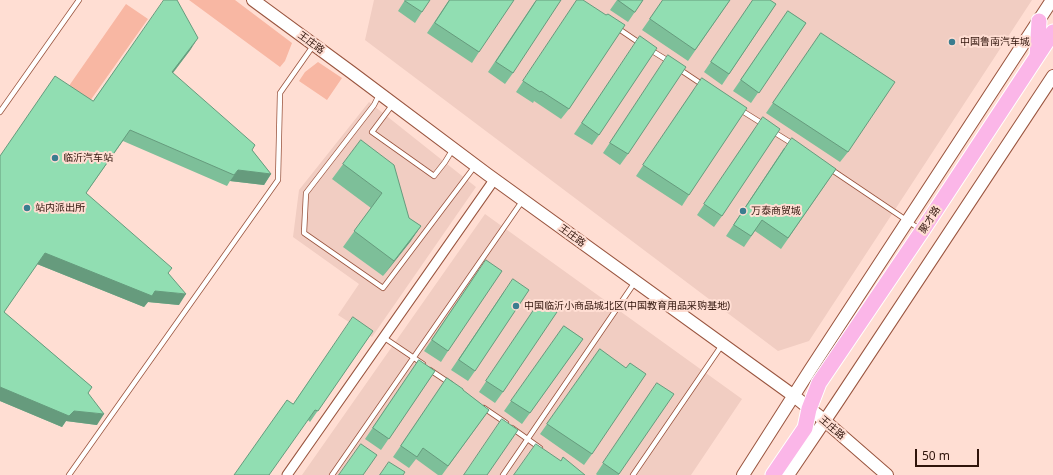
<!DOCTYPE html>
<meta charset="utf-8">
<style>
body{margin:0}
#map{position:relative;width:1053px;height:475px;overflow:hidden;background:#ffded3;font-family:"Noto Sans",sans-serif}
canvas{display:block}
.scale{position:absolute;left:915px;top:449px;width:64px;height:18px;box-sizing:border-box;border:2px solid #30140b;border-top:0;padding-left:5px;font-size:12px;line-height:14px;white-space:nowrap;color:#30140b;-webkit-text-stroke:3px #ffded3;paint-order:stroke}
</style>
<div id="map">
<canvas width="1053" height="475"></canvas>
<div class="scale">50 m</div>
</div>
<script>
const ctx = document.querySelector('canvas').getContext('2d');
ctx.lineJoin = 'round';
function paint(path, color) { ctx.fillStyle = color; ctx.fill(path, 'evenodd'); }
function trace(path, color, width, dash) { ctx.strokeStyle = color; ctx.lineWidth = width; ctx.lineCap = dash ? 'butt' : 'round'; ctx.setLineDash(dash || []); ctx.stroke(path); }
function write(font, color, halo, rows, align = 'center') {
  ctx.font = font + ' "Noto Sans","Noto Sans SC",sans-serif'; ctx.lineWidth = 4; ctx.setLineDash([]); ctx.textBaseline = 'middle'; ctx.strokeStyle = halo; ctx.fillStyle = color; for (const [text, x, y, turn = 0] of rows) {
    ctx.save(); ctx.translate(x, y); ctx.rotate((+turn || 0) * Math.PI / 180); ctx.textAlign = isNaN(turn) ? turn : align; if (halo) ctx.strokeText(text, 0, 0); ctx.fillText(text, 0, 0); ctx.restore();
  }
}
const built = new Path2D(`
 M374,0H1032L809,341L778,351L365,40Z
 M369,102L476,187L372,337L338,315L359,284L293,237L299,190Z
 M485,214L742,399L691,475H302Z`);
const green = new Path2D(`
 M189,0H235L292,43L285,61L280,67Z
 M126,4L148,19L85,108L64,93Z
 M318,62L342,78L327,100L299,81L305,72Z`);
const service = new Path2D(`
 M616,27L641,44
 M649,49L670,62
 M679,69L703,85
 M379,95L374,105L306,193L304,233L383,288L475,166
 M393,104L372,132L434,176L445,162L453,149
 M739,109L763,124
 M0,112L79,0
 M772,131L793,144
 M829,168L921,230
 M383,337L423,364
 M430,370L451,384
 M484,408L506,423
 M512,428L540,448
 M69,475L278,180L280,93L313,46
 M332,475L523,200
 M503,475L635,282
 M633,475L722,345`);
const minor = new Path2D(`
 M287,475L494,180`);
const tertiary = new Path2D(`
 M253,0L351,72L487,174L794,396L825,421L887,475
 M743,475L810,370L1052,0
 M788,475L836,404L1053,76`);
const primary = new Path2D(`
 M1037,56L1039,21
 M773,475L805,428L809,409L819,383L922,231L1053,32`);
const wall = new Path2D(`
 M405,0L422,12L415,23L398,11Z
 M449,0L479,52L472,63L427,33Z
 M536,0L513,73L505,84L488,72Z
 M577,0L569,109L561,119L534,101L533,103L516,92Z
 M617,0H643L628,22L610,10Z
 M663,0H730L688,61L642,30Z
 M753,0L776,4L722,85L704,72Z
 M788,11L806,23L751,103L733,91Z
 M821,33L848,152L840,162L766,113Z
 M633,47L599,135L592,145L574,134Z
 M191,49L173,73L252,150L271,174L264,185L230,181L227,186L123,141L86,193L168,273L179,305L148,302L144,307L37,264L4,312L92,387L88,393L97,425L66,421L62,427L0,401V156Z
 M661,66L628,154L620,165L603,153Z
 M694,89L689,195L682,206L636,176Z
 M755,128L722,216L714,227L697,215Z
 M361,140L409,218L421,226L410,242L383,276L343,247L371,208L332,179Z
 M784,148L836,169L781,249L755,231L744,247L726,236Z
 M479,270L448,351L441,362L424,351Z
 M505,290L475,371L468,381L451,370Z
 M533,311L503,392L495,403L479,392Z
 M564,326L583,339L522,424L504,411Z
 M373,331L310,422L308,420L293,404Z
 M600,349L592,454L584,465L540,434Z
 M419,360L435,371L381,450L365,439Z
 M447,378L489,410L442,475H438L416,459L409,468L393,457Z
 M650,393L619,474V475H597L596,474Z`);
const shadedWall = new Path2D(`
 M198,38L191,49L165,83L172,72Z
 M238,170L271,174L264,185L230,181Z
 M421,226L410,242L383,276L394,261Z
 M45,253L155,291L186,294L179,305L148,302L144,307L37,264Z
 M0,387L74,411L104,414L97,425L66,421L62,427L0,401Z`);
const building = new Path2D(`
 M164,0H177L198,38L172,72L255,145L252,150L271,174L238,170L234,175L130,130L86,193L172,268L168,273L186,294L155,291L152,296L45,253L4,312L92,387L88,393L104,414L74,411L69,416L0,387V156L55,76L93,101Z
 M406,0H430L422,12L405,1Z
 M450,0H514L479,52L435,23Z
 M537,0H561L513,73L496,62Z
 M577,0H583L606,15L608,14L625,25L569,109L541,91L540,92L523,81Z
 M618,0H643L635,12Z
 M663,0H730L695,50L650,19Z
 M753,0H770L776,4L729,74L711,62Z
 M788,11L806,23L759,93L741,80Z
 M821,33L895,82L848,152L773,103Z
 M640,36L657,48L599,135L582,123Z
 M668,55L686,67L628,154L610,143Z
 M702,78L747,108L689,195L643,165Z
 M763,117L780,129L722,216L704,204Z
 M792,138L836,169L788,238L762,220L751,236L734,225Z
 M361,140L394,165L409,218L421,226L394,261L354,231L382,193L343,164Z
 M486,260L502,271L448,351L432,340Z
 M513,279L529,290L475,371L459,360Z
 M540,301L557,312L503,392L486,381Z
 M353,317L373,331L318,411L315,410L269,475H234L287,400L293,404Z
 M564,326L583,339L530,413L511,401Z
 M600,349L626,368L630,363L646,374L592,454L547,424Z
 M419,360L435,371L389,439L373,428Z
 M447,378L463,389V390L489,410L448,466L423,448L417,457L401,446Z
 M657,383L674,394L619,474L603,463Z
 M502,419L518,430L487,475H464Z
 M361,444L377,455L363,475H339Z
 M536,444L561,461L563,457L585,475H514Z
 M389,462L405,472L403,475H380Z`);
const markers = [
 [952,42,4,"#3b7d8f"],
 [55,158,4,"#3b7d8f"],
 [27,208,4,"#3b7d8f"],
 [743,211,4,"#3b7d8f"],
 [516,306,4,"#3b7d8f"]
];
const poiNames = [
 ["中国鲁南汽车城",960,42],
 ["临沂汽车站",63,158],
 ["站内派出所",35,208],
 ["万泰商贸城",751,211],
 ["中国临沂小商品城北区(中国教育用品采购基地)",524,306]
];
const streetNames = [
 ["王庄路",311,43,36],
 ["聚才路",930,220,-57],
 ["王庄路",572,236,36],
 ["王庄路",832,428,40]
];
paint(built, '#f1cdc2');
paint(green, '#f8b7a3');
trace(service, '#99543e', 6);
trace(minor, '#99543e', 11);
trace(tertiary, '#99543e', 14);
trace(primary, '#fff', 17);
trace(service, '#fff', 4.5);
trace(minor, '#fff', 9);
trace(tertiary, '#fff', 12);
trace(primary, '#fbb6e8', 15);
paint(wall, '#7dbf99');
paint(shadedWall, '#669b7d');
paint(building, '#91deb2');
trace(building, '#669b7d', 1);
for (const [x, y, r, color] of markers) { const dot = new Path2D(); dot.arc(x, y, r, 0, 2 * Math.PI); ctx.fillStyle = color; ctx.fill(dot); trace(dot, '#ffded3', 1.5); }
write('10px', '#30140b', '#ffded3', poiNames, 'left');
write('10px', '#30140b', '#ffded3', streetNames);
</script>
